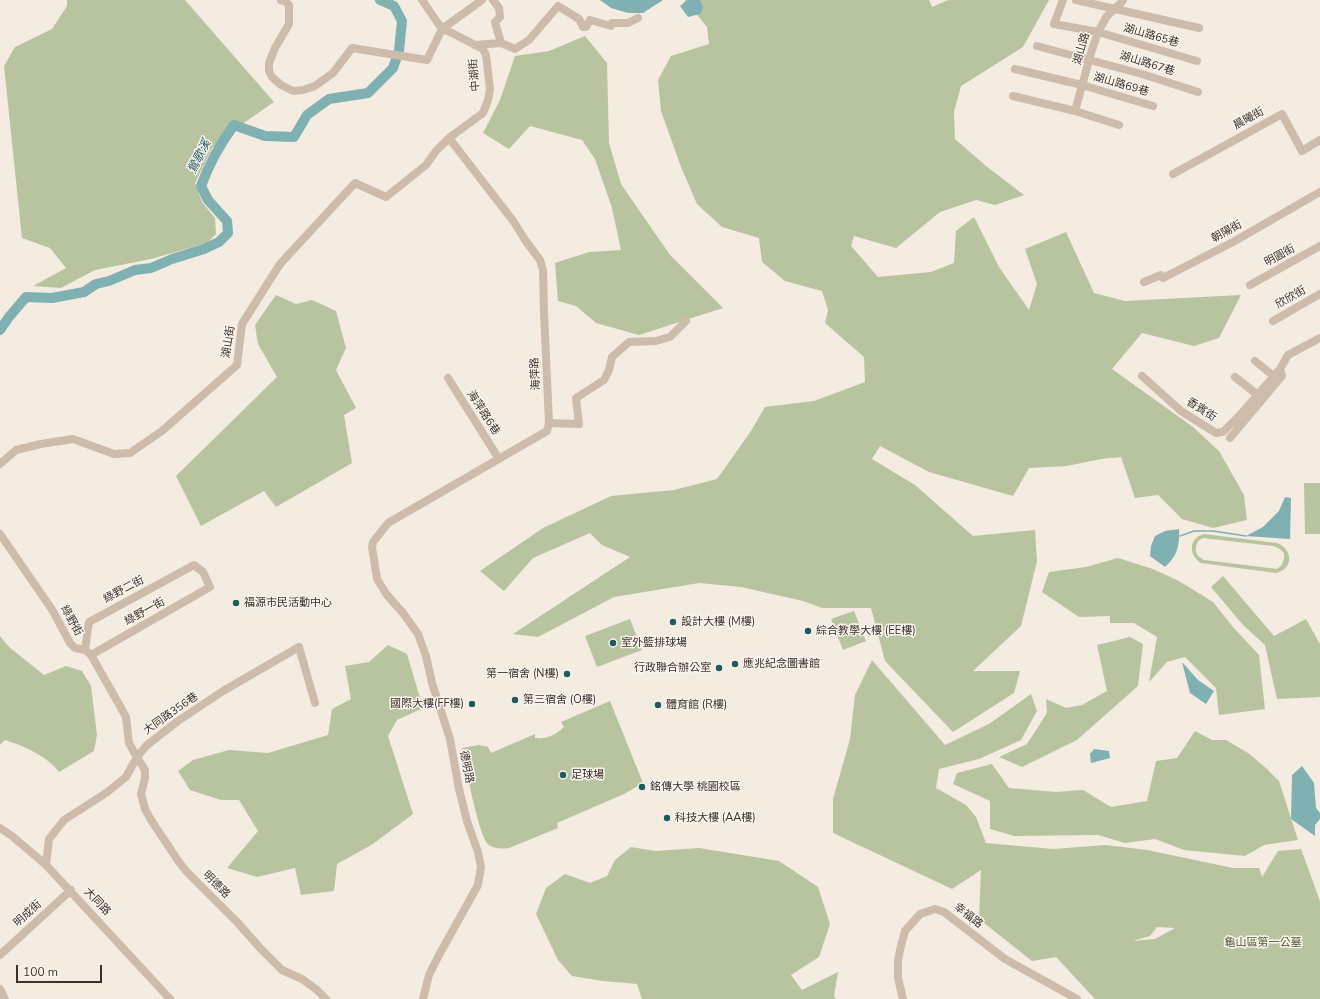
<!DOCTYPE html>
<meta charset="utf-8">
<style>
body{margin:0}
#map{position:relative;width:1320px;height:999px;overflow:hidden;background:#f4ebe1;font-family:"Nunito Sans",sans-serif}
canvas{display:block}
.scale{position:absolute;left:16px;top:965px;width:86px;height:18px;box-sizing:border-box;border:2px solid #3b302b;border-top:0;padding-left:5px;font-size:12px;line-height:14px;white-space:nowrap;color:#3b302b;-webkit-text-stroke:3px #fbf5ee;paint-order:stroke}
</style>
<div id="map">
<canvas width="1320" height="999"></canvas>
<div class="scale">100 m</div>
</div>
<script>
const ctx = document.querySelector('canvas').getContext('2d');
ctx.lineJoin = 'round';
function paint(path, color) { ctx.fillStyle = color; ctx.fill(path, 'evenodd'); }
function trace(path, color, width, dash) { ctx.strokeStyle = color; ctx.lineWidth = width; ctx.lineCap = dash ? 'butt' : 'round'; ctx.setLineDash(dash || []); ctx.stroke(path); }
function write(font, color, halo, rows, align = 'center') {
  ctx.font = font + ' "Nunito Sans","Noto Sans TC",sans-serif'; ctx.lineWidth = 3; ctx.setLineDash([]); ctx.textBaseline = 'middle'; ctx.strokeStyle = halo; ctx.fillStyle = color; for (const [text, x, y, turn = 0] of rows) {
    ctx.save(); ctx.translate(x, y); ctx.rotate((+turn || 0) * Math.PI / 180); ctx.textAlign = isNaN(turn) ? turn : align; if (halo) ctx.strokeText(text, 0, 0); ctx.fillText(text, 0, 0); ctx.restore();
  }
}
const green = new Path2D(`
 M67,0H185L274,102L225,136L212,148L195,183L202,202L215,218L216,234L207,243L151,259L95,270L61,288L33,286L66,268L50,248L22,238L4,66L15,47L52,29L67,6Z
 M685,0H929L932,7L948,0H1049L1023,47L961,86L954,112L955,139L986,166L1024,195L995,205L976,200L940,212L896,248L854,236L851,246L878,277L931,272L954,263L956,231L974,217L999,267L1029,310L1037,284L1025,249L1066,232L1094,293L1125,301L1241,295L1219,338L1194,346L1142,333L1112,369L1193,427L1219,451L1244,495L1247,520L1213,528L1182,519L1158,495L1135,498L1121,457L1101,459L1067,466L1029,468L1013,496L929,472L880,446L872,459L915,485L973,536L1035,530L1037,561L1021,626L973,671H1020L1014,693L953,732L885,661L871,608H822L803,601L741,587L699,583L614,597L538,637L513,634L630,557L602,545L590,533L533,558L504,591L480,571L543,528L611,496L674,490L717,479L751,431L765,407L814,401L865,382L864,357L825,323L828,310L822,291L785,281L762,262L759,238L722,227L697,204L681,167L661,111L658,80L671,56L709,44L707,27Z
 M585,36L607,63L609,143L621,184L670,255L723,308L639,335L596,323L576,306L558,301L555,263L589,252L621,250L612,208L595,159L582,140L530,126L509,149L483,133L500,100L515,56L549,51Z
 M276,295L296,304L312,300L336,311L346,348L336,370L356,408L344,415L352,463L276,507L264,491L201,526L176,476L277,377L258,344L255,325Z
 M1304,483H1320V534H1305Z
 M1204,534L1277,543C1293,549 1294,569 1276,573L1201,563C1188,555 1189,538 1204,534ZM1203,538L1273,546C1285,550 1287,555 1281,566L1277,569L1204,560C1195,555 1194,550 1198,541Z
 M1118,558L1153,569L1179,581L1213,602L1233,627L1259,655L1265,709L1219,715L1216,688L1185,657L1167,662L1149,682L1157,637L1134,623H1110V616L1079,617L1042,592L1049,572L1086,567Z
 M1223,576L1274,636L1306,619L1320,644V697L1277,699L1265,645L1243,625L1211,587Z
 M854,611L866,641L843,650L831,619Z
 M630,619L642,650L597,667L585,636Z
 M0,636L9,647L44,675L66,666L82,671L91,686L97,735L94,751L59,772C47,756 24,746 5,740L0,745Z
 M1130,637L1143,644L1138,686L1077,740L1022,767L999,757L1027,744L1047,713L1046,699L1066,708L1082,705L1107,691L1097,645Z
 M388,645L407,654L423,708L397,720L388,736L413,814L373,844L337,864L334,891L301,895L295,868L257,877L227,868L258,831L239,800H221L190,790L178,771L193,760L229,750L268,753L328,735L332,709L351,699L345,666L369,662Z
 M872,660L945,745L989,724L1031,694L1037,711L1021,740L979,759L939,769L936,788L966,805L976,817L986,843L1053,849L1106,845L1147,850L1233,868H1259L1262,877L1278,851L1301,849L1320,901V999H1095L1056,957L1032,961L979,919L981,870L952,889L833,833V799L850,739L855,695ZM1157,927L1175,928L1155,939L1133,941L1150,936Z
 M610,701L643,783L624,794L557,823L558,828L509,848C501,849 494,849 488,844C478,834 466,766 462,748L479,745L488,747L491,753L535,734V738C548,739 555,735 564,727L561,722Z
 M1195,731L1212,740H1226L1248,753L1266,768L1279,781L1298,840L1264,845L1245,856L1184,850L1155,839L1125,843L1098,835L1014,836L990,829V801L953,784L957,773L992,764L1009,788L1056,792L1083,790L1111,807L1147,801L1156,761L1177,758Z
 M631,847L655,851L699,848L779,861L818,887L830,924L819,957L791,975L802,990L838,972L834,996L836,999H642L637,984L603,981L572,976L558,960L536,914L546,888L565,874L590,883L607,876L615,860Z`);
const water = new Path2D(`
 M600,0H663L643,13H628L611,8Z
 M687,0H700L703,8L700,14L688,17L680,6Z
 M1285,497L1291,498L1290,539L1246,536L1263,527L1279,511Z
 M1179,529C1180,546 1177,556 1165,567L1150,556L1151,546L1155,536L1165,531Z
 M1182,662L1198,680L1214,691L1206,704L1190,693Z
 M1094,749L1109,751L1110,758L1091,763L1090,754Z
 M1302,766L1314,783L1316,808L1320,813V819L1315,825V836L1291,819L1292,775Z`);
const stream = new Path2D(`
 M1180,536L1194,531H1213L1246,536`);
const river = new Path2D(`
 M0,330L9,317L26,297L52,298L84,292L96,284L109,281L135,270L151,268L172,259L204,249L219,242L228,233L227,221L208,200L201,186C209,164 220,144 234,125L265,136L294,137L307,115L329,99L368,93L393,68L399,51L402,21L394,6L380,0`);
const minor = new Path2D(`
 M281,0L285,1L289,5V24L275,48L269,63V71L272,77L281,85L293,91L303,90L315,86L333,73L352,48L427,60L442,29L482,0
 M493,0L499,8L500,17L495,22L501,43
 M1063,0L1054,24L1098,32L1197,61
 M1076,0L1199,28
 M475,45L501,43L515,49L529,40L558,6L579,19L583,27H586L590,20L611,26L612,23H628L638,18
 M1037,46L1142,74L1198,92
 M1015,69L1082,85L1153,106
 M1013,96L1075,111L1119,125
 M1075,111L1091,53L1098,32L1107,16L1122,2L1123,0
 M1173,174L1282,114L1302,151L1320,140
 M1144,282L1161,275L1163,278L1233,242L1320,192
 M1250,285L1320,246
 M1273,321L1320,294
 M1255,361L1270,373
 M1142,376L1181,411L1216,433L1223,432L1240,415L1280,369
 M1235,377L1254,392
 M448,378L499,459
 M549,423L579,424L576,398L604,380L609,370L612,357L629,342L656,341L670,337L686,321
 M1230,438L1282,376L1280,369L1288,355L1320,338
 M0,464L16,450L41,444L73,439L114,454L130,453L162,431L237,365L242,324L280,264L355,183L386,197L426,165L436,151L449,138L483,113L488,100L490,89L486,55L483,49L450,32L442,29L422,0
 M0,534L53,611L70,643L75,648L85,650L91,655L116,699L126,717L129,743L135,754L145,770V778L141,794L145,809L151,820L179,862L187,872L237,922L261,949L282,970L302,979L317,990L326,999
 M85,650L89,622L194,565L203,572L210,587L91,655
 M0,828L12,836L46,865L170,999
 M46,865L49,839L64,820L106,793L126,777L137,757L147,745L178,721L223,691L299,647L315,703
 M0,955L71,890
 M0,989L5,999
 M423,999L429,975L439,955L478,885L481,867L478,852L467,821L459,789L450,739L432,683L426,656L418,634L403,613L387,595L377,579L372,547L373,542L388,523L547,431L549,423L544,312L543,270L540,260L525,240L514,222L449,138
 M903,999L898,978V961L900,950L905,931L920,914L935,909L944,912L1005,959L1077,999`);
const markers = [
 [236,603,4,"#1f5a5e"],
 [673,622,4,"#1f5a5e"],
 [808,631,4,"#1f5a5e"],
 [613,643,4,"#1f5a5e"],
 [735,664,4,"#1f5a5e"],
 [719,668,4,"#1f5a5e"],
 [567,674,4,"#1f5a5e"],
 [515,700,4,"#1f5a5e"],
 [472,704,4,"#1f5a5e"],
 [658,705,4,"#1f5a5e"],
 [563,775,4,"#1f5a5e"],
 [642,787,4,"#1f5a5e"],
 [667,818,4,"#1f5a5e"]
];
const streetNames = [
 ["湖山路65巷",1151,36,16],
 ["湖山路",1082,49,-74],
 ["湖山路67巷",1147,64,17],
 ["中湖街",475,75,-95],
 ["湖山路69巷",1121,85,16],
 ["晨曦街",1249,119,-29],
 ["朝陽街",1227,232,-29],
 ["明圓街",1280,256,-29],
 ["欣欣街",1291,298,-30],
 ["湖山街",229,342,-81],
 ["海萍路",536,374,-93],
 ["香賓街",1201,410,33],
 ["海萍路6巷",483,413,57],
 ["綠野二街",124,590,-28],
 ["綠野一街",145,612,-29],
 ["綠野街",71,621,61],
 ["大同路356巷",171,714,-35],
 ["德明路",466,767,79],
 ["明德路",216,885,45],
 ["大同路",97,902,47],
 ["明成街",28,914,-42],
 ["幸福路",968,916,38]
];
const poiNames = [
 ["福源市民活動中心",244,603],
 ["設計大樓 (M樓)",681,622],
 ["綜合教學大樓 (EE樓)",816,631],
 ["室外籃排球場",621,643],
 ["應兆紀念圖書館",743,664],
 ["行政聯合辦公室",711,668,"right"],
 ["第一宿舍 (N樓)",559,674,"right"],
 ["第三宿舍 (O樓)",523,700],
 ["國際大樓(FF樓)",464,704,"right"],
 ["體育館 (R樓)",666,705],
 ["足球場",571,775],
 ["銘傳大學 桃園校區",650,787],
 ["科技大樓 (AA樓)",675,818]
];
const parkNames = [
 ["龜山區第一公墓",1263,943]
];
const waterNames = [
 ["鶯歌溪",200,157,-63]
];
paint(green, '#b8c4a0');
paint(water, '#7fb0b2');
trace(stream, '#7fb0b2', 1.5);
trace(river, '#7fb0b2', 10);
trace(minor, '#cdbbac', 8);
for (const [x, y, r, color] of markers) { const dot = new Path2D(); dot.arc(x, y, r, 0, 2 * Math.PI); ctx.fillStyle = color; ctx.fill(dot); trace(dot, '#fbf5ee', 1.5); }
write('11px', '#3b302b', '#fbf5ee', streetNames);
write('11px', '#3b302b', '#fbf5ee', poiNames, 'left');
write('11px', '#4a5a2e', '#fbf5ee', parkNames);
write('italic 12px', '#1f5a5e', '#fbf5ee', waterNames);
</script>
